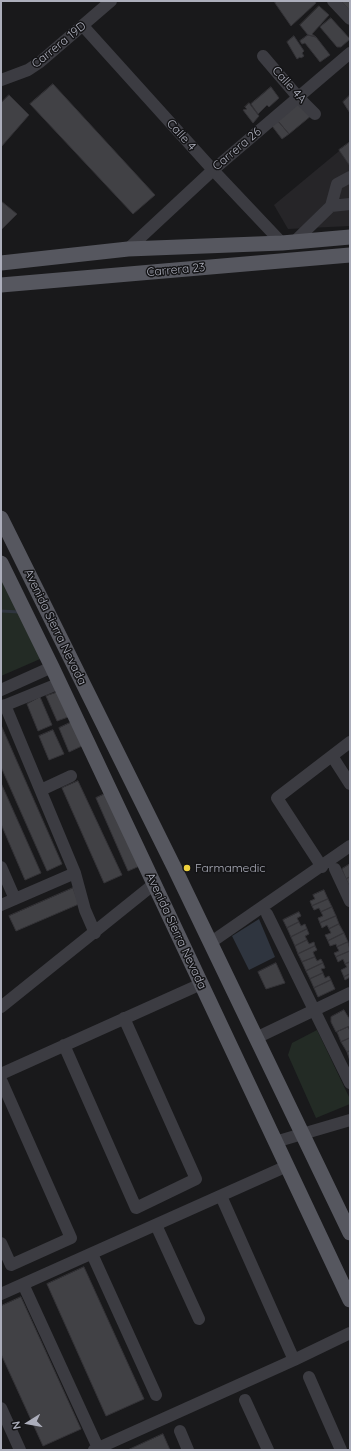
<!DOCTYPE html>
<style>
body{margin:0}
#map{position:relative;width:351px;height:1451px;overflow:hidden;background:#19191b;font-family:Quicksand,sans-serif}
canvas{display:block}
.frame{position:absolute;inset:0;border:2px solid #acaebb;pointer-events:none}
.north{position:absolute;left:8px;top:1403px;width:40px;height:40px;-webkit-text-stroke:3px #141416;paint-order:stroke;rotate:259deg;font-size:11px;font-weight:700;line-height:16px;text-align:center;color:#acaebb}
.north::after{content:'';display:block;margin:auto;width:14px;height:18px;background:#acaebb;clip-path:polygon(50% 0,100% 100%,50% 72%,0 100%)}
</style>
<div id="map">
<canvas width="351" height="1451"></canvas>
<div class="frame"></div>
<div class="north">N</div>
</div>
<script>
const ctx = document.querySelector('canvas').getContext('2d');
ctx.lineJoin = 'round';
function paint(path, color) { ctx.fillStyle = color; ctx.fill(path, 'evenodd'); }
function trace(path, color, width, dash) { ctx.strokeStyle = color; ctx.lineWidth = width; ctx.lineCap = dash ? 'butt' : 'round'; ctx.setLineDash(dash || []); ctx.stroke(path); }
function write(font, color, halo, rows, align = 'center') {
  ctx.font = font + ' Quicksand,sans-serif'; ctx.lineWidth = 3; ctx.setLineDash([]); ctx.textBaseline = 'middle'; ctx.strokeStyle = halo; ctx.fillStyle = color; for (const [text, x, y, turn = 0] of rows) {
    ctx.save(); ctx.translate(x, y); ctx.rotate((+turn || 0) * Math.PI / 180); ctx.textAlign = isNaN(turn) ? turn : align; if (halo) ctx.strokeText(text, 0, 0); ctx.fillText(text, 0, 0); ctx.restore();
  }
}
const built = new Path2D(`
 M350,142V226L288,229L274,205Z`);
const green = new Path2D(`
 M1,563L47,656L1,676Z
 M317,1030L350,1099V1104L316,1118L288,1055L292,1043Z`);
const water = new Path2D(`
 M259,919L275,957L249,970L232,936Z`);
const stream = new Path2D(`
 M1,611L19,612`);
const building = new Path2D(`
 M276,1H315L316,3L291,26L275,3Z
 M344,1H350V11L342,2Z
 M319,6L329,15L312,34L316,37L308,35L300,25Z
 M331,18L350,39L341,47H337L320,27Z
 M308,35L316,37L330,55L320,62L305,43L302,44L300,41Z
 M294,36L304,51L302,53L304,56L301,58L300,57L297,59L287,42Z
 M53,84L155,195L133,214L30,104Z
 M271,87L279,98L269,107L267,105L258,114L251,104Z
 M9,95L29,115L1,147V103Z
 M350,95V113L343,102Z
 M300,102L312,115L289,134L278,121Z
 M249,103L259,116L253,123L243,110L247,109L245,107Z
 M278,121L289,134L282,139L272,126Z
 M350,142V166L339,150Z
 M1,201L17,214L1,230Z
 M61,691L71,716L57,721L46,696Z
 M40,697L52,725L38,731L27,704Z
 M74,721L84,745L69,752L59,728Z
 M1,725L62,864L47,871L1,767Z
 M53,730L64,754L49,760L39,736Z
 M78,781L122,875L104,883L62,788Z
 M1,783L41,873L25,880L1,824Z
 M109,792L142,865L128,871L96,798Z
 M350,864V877L346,879L342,869Z
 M350,877V888L346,879Z
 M73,888L79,904L16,931L9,916Z
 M324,890L328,899L312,906L310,901L315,899L313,895Z
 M328,899L332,907L321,912L319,908L314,910L312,906Z
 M332,907L336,916L320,923L318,918L323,916L321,912Z
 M299,912L301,916L297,918L299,922L287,928L283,920Z
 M336,916L339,924L329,929L327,925L322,928L320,923Z
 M299,922L301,926L305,924L307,929L291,937L287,928Z
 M339,924L344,933L328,941L325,935L331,933L329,929Z
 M307,929L309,934L305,936L307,940L295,946L291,937Z
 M344,933L348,942L337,947L336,944L330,946L328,941Z
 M307,940L309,944L314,942L315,946L298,954L295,946Z
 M348,942L350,951L336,957L334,953L339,951L337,947Z
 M315,946L317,950L313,952L315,957L302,962L298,954Z
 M350,951V962L345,964L343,959L338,962L336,957Z
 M315,957L317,961L321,959L323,963L306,971L302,962Z
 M350,962V974L344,977L341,970L347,967L345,964Z
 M276,963L285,983L266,989L258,972Z
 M323,963L325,968L321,969L323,973L310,979L306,971Z
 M323,973L325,978L329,976L331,980L314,988L310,979Z
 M350,974V977L345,980L344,977Z
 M331,980L335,989L318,997L314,988Z
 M344,1010L350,1020V1026L336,1032L331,1022V1017Z
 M348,1027L350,1031V1038L341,1042L337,1032Z
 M350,1038V1051L347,1052L341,1042Z
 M350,1051V1061L347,1052Z
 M84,1267L144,1399L106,1416L47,1284Z
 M21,1297L81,1429L43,1446L1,1354V1306Z
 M163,1434L170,1450H128Z`);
const minor = new Path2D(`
 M333,1L350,19
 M83,26L213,170L282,243
 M263,56L298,97L315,114
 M1,80L28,70L40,62L111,1
 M331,206L350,204
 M294,242L331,206L337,184L350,177
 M128,249L213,170L350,53
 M1,690L52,667
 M5,705L75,873L85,910L95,933
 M1,707L60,683
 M332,756L350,784
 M41,790L71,776
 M1,867L15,899
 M322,867L277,798L350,742
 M335,869L350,901
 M1,905L75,873
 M267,914L350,1083
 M210,943L350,846
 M1,1007L154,884
 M256,1038L350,993
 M64,1045L136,1208L196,1179L124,1018
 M1,1074L201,984
 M1,1080L71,1238L11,1265L1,1243
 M275,1142L350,1120
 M221,1196L294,1360
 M156,1225L199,1319
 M92,1254L156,1395
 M23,1284L99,1450
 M1,1294L287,1166
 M309,1377L341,1450
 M245,1400L268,1450
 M1,1408L20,1450
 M180,1431L188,1450
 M94,1450L294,1360L350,1333`);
const major = new Path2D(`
 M1,263L128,249L282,243L350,237
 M1,285L350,255
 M1,518L174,867L350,1233
 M1,563L52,667L350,1300`);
const markers = [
 [187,868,4,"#efd13d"]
];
const streetNames = [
 ["Carrera 19D",59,45,-39],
 ["Calle 4A",289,85,48],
 ["Calle 4",181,135,48],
 ["Carrera 26",237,149,-40],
 ["Carrera 23",176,270,-5],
 ["Avenida Sierra Nevada",55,627,64],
 ["Avenida Sierra Nevada",176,931,65]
];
const poiNames = [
 ["Farmamedic",195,868]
];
paint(built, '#262528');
paint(green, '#232b25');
paint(water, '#2f353f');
trace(stream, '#2f353f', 3);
paint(building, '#414145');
trace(building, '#343337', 1);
trace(minor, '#3c3c42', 12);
trace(major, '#56575f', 15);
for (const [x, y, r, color] of markers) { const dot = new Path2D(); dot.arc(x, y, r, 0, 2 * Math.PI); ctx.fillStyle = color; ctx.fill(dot); trace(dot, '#141416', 1.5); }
write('12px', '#acaebb', '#141416', streetNames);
write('12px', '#acaebb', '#141416', poiNames, 'left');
</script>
